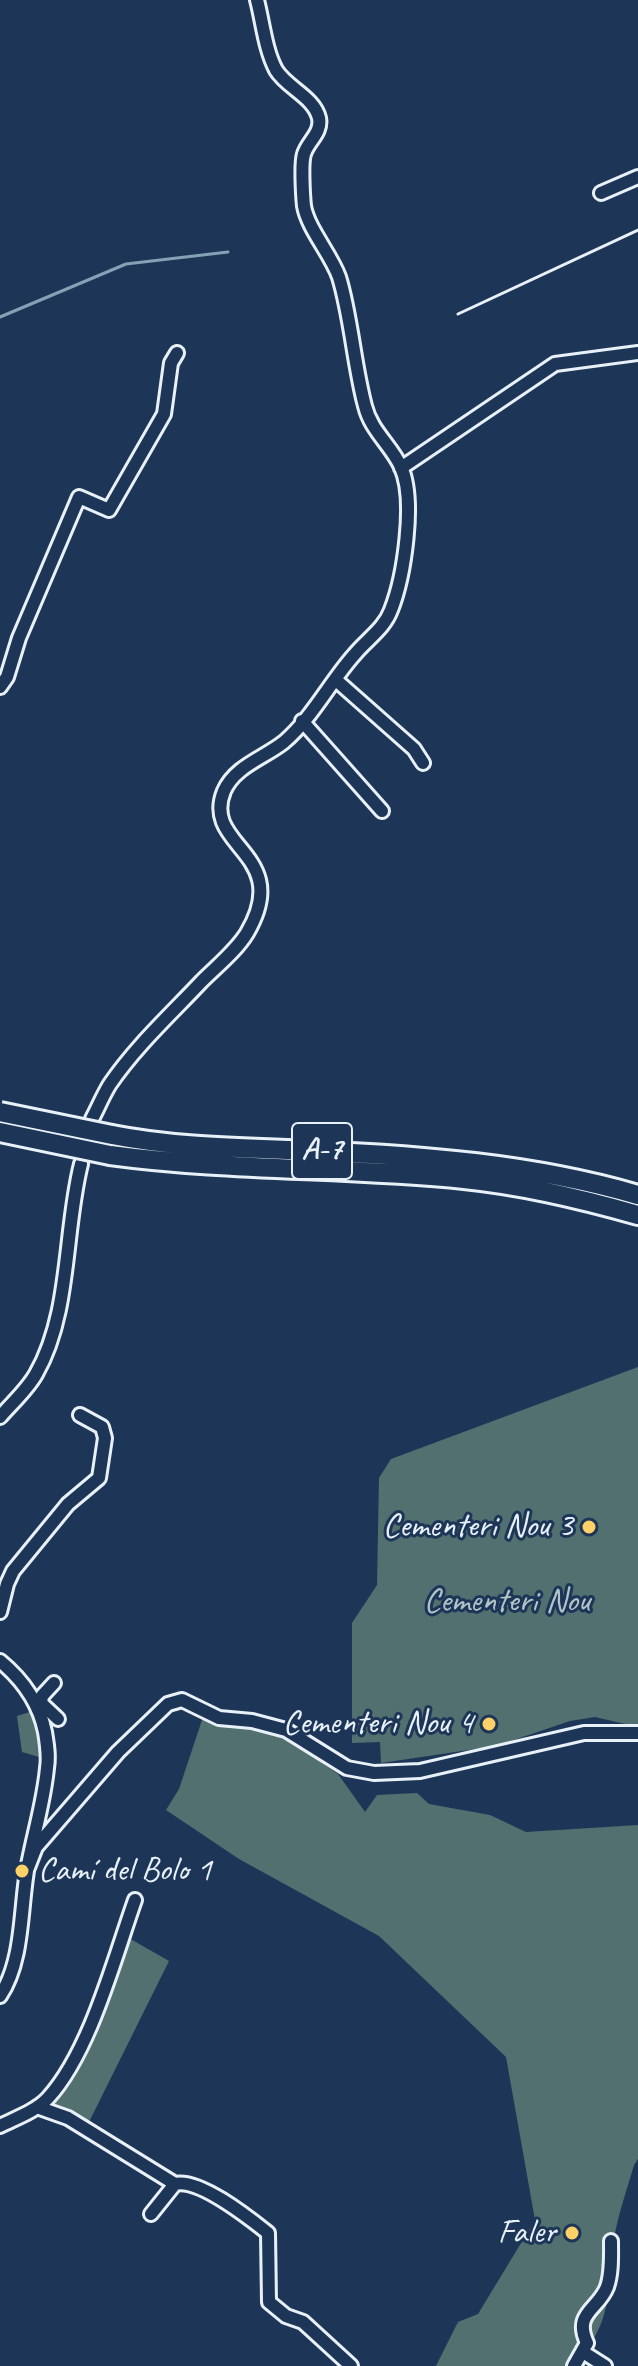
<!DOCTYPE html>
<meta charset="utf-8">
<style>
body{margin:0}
canvas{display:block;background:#1d3557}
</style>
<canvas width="638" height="2366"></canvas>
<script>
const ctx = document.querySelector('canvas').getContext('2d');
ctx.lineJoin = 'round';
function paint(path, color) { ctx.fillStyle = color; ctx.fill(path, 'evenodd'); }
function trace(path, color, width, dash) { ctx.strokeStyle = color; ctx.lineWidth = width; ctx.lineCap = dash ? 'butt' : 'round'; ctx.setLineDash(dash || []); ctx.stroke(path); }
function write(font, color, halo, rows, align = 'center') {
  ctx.font = font + ' Caveat,sans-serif'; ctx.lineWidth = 6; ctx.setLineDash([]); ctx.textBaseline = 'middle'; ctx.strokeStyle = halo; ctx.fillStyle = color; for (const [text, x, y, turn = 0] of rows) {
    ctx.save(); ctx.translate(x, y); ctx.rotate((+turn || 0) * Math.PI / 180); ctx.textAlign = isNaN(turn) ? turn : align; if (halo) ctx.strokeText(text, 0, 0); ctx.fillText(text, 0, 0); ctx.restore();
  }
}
const green = new Path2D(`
 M638,1367V1727L595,1717L570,1721L496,1746L381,1763L380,1742L352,1743V1623L377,1585L379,1478L391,1459Z
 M33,1711L40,1726L46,1759L22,1752L17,1716Z
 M203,1717L263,1729L288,1740L338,1774L365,1812L377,1795L417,1793L429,1804L490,1815L526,1832L638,1825V2159L634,2165C627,2190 618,2214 614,2239C606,2293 615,2324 571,2366H436L458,2322L478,2314L535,2220L506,2057L379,1936L239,1859L166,1810L179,1789Z
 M127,1937L169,1961L88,2124L50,2104Z`);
const stream = new Path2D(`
 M0,317L126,264L228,252`);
const minor = new Path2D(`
 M601,193L638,177
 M401,468L555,364L638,353
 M336,680L414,749L423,763
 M0,687L7,677L19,638L79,497L109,510L164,414L171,363L177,353
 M302,721L382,811
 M92,1119C98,1108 103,1095 110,1084C136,1046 171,1014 202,981C217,966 236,951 247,933C294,853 201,847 224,791C235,766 264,758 284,742C312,718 330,682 354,655C367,639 384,629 391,610C404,577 416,500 401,467C391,445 371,431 365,406C354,365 351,316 339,277C331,254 308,229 304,206C303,196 301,163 304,154C308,141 322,133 319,118C314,97 287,88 276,70C265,49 263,23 257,0
 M0,1417C12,1403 27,1390 36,1374C71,1313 64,1231 81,1164
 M0,1612L7,1584L13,1571L68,1504L99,1478L105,1438L102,1427L80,1415
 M0,1661C23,1680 39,1702 45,1732C47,1744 49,1756 47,1768C44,1801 34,1833 28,1865C20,1907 24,1960 0,1996
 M54,1683L42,1696L41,1703L58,1719
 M27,1870L36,1847L118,1752L168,1704L182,1700L219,1718L252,1721L286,1730L347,1768L374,1773L420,1771L584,1733H638
 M37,2107L68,2118L175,2184L151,2214
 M0,2126C16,2118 36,2111 48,2098C90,2052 114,1959 135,1900
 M175,2184C199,2178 249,2218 268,2233L269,2302L286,2316L303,2322L351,2366
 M583,2352L605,2366
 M574,2366L587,2343C573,2313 598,2310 607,2287C612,2273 611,2255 611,2241`);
const highway = new Path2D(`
 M112,1135C178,1148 246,1148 313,1151C422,1156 532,1164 638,1195
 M110,1155C228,1171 347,1167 464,1179C523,1185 582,1199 638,1215`);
const rail = new Path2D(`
 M458,314L638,230`);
const highwayBridge = new Path2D(`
 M0,1112L112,1135
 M0,1132L110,1155`);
const markers = [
 [589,1527,8,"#ffd166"],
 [489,1724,8,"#ffd166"],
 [22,1871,8,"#ffd166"],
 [572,2233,8,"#ffd166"]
];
const shields = [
 [322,1151,60]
];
const shieldNames = [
 ["A-7",322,1151]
];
const poiNames = [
 ["Cementeri Nou 3",573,1527],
 ["Cementeri Nou 4",473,1724],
 ["Camí del Bolo 1",38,1871,"left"],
 ["Faler",556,2233]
];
const parkNames = [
 ["Cementeri Nou",507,1602]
];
paint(green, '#51706f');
trace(stream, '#85a1b6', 3);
trace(minor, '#e8f1f8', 18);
trace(highway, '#e8f1f8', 24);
trace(minor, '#1d3557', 12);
trace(highway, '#1d3557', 18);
trace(rail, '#e8f1f8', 3);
trace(highwayBridge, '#e8f1f8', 24, []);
trace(highwayBridge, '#1d3557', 18);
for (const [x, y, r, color] of markers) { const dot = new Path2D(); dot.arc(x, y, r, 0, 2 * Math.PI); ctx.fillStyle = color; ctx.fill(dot); trace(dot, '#1d3557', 3); }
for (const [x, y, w] of shields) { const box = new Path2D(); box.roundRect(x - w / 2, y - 28, w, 56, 6); ctx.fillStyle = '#1d3557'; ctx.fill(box); trace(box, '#e8f1f8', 2); }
write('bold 32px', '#e8f1f8', null, shieldNames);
write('34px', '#e8f1f8', '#1d3557', poiNames, 'right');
write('34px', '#b3c4c8', '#1d3557', parkNames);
</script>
